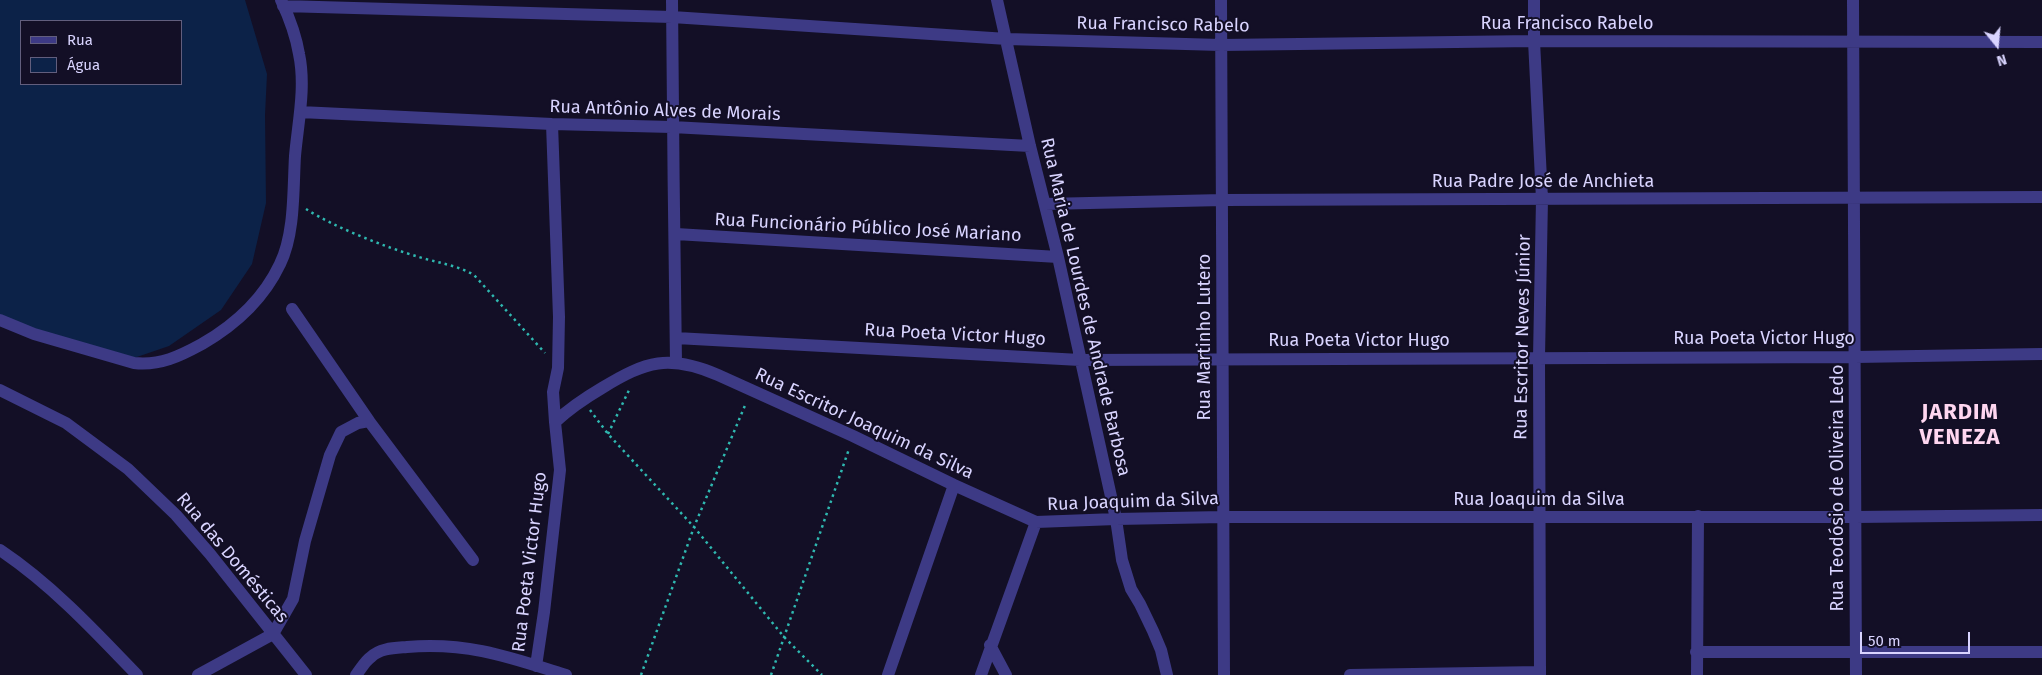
<!DOCTYPE html>
<meta charset="utf-8">
<style>
body{margin:0}
#map{position:relative;width:2042px;height:675px;overflow:hidden;background:#130f26;font-family:"Fira Sans",sans-serif}
canvas{display:block}
.legend{position:absolute;left:20px;top:20px;width:162px;height:65px;box-sizing:border-box;background:#130f26;border:1px solid #625e7d;margin:0;padding:6px 9px;list-style:none;font-size:15px;color:#d9d4ff}
.legend li{display:flex;align-items:center;gap:10px;height:25px}
.legend b{width:25px;border:1px solid #625e7d}
.north{position:absolute;left:1972px;top:20px;width:50px;height:50px;-webkit-text-stroke:4px #130f26;paint-order:stroke;rotate:163deg;font-size:14px;font-weight:700;line-height:20px;text-align:center;color:#d9d4ff}
.north::after{content:'';display:block;margin:auto;width:18px;height:22px;background:#d9d4ff;clip-path:polygon(50% 0,100% 100%,50% 72%,0 100%)}
.scale{position:absolute;left:1860px;top:632px;width:110px;height:22px;box-sizing:border-box;border:2px solid #d9d4ff;border-top:0;padding-left:6px;font-size:15px;line-height:18px;white-space:nowrap;color:#d9d4ff;-webkit-text-stroke:4px #130f26;paint-order:stroke}
</style>
<div id="map">
<canvas width="2042" height="675"></canvas>
<ul class="legend">
<li><b style="height:6px;background:#3d3a85"></b>Rua</li>
<li><b style="height:14px;background:#0c2248"></b>Água</li>
</ul>
<div class="north">N</div>
<div class="scale">50 m</div>
</div>
<script>
const ctx = document.querySelector('canvas').getContext('2d');
ctx.lineJoin = 'round';
function paint(path, color) { ctx.fillStyle = color; ctx.fill(path, 'evenodd'); }
function trace(path, color, width, dash) { ctx.strokeStyle = color; ctx.lineWidth = width; ctx.lineCap = dash ? 'butt' : 'round'; ctx.setLineDash(dash || []); ctx.stroke(path); }
function write(font, color, halo, rows, align = 'center') {
  ctx.font = font + ' "Fira Sans",sans-serif'; ctx.lineWidth = 4; ctx.setLineDash([]); ctx.textBaseline = 'middle'; ctx.strokeStyle = halo; ctx.fillStyle = color; for (const [text, x, y, turn = 0] of rows) {
    ctx.save(); ctx.translate(x, y); ctx.rotate((+turn || 0) * Math.PI / 180); ctx.textAlign = isNaN(turn) ? turn : align; if (halo) ctx.strokeText(text, 0, 0); ctx.fillText(text, 0, 0); ctx.restore();
  }
}
const water = new Path2D(`
 M0,0H245L267,74L265,115L266,203L252,264L221,310L169,346L131,359L22,329L0,316ZM21,21H181V84H21Z`);
const path = new Path2D(`
 M306,209C336,228 385,247 419,257C438,263 457,265 474,275L545,353
 M590,410L608,434L694,527L784,637L822,675
 M608,434L630,388
 M641,675L694,527L746,403
 M771,675L849,449`);
const minor = new Path2D(`
 M672,0C673,121 674,241 676,362
 M997,0L1030,146L1058,257L1116,519L1122,560L1131,589L1140,604L1153,631L1161,650L1167,675
 M1221,0L1224,675
 M1534,0V41L1542,199L1539,357L1540,675
 M1853,0L1856,675
 M283,6L672,17L1007,39L1221,45L1534,41L2042,42
 M300,112L552,124L672,127L1030,146
 M552,124L559,317L558,368L553,392L555,422
 M1045,204L1223,200L2042,197
 M676,234L1058,257
 M292,309L369,421
 M0,320L34,334L134,363C160,366 180,356 202,344C235,325 264,298 280,264C295,234 293,189 295,156C298,122 306,87 299,54C296,36 289,17 281,0
 M676,338L1080,360L1855,357L2042,354
 M0,390L66,423L128,469L176,515L210,554L306,675
 M0,550C51,584 95,631 137,675
 M273,634L293,599L305,541L330,455L341,432L358,423L369,421L473,560
 M990,645L1006,675
 M1696,652H2042
 M536,666L544,612L560,470L555,422C569,409 585,398 602,388C646,361 669,354 718,375L853,436L954,485L1036,522L1116,519L1223,517H1855L2042,515
 M198,675L273,634
 M356,675C361,669 365,661 371,657C380,648 395,648 407,647C469,642 509,657 566,675
 M888,675L954,485
 M981,675L1036,522
 M1350,675L1540,672
 M1697,675L1698,516`);
const streetNames = [
 ["Rua Francisco Rabelo",1567,24],
 ["Rua Francisco Rabelo",1163,25,1],
 ["Rua Antônio Alves de Morais",665,111,2],
 ["Rua Padre José de Anchieta",1543,182],
 ["Rua Funcionário Público José Mariano",868,228,3],
 ["Rua Maria de Lourdes de Andrade Barbosa",1085,307,77],
 ["Rua Poeta Victor Hugo",955,335,3],
 ["Rua Martinho Lutero",1205,337,-90],
 ["Rua Escritor Neves Júnior",1523,337,-89],
 ["Rua Poeta Victor Hugo",1764,339],
 ["Rua Poeta Victor Hugo",1359,341],
 ["Rua Escritor Joaquim da Silva",864,424,25],
 ["Rua Teodósio de Oliveira Ledo",1838,488,-90],
 ["Rua Joaquim da Silva",1539,500],
 ["Rua Joaquim da Silva",1133,502,-2],
 ["Rua das Domésticas",232,558,50],
 ["Rua Poeta Victor Hugo",530,562,-83]
];
const districtNames = [
 ["JARDIM",1960,413],
 ["VENEZA",1960,438]
];
paint(water, '#0c2248');
trace(path, '#2fb8b0', 2.5, [2.5, 4]);
trace(minor, '#3d3a85', 12);
write('18px', '#d9d4ff', '#130f26', streetNames);
ctx.letterSpacing = '1px';
write('bold 22px', '#ffd6f0', '#130f26', districtNames);
ctx.letterSpacing = '0px';
</script>
